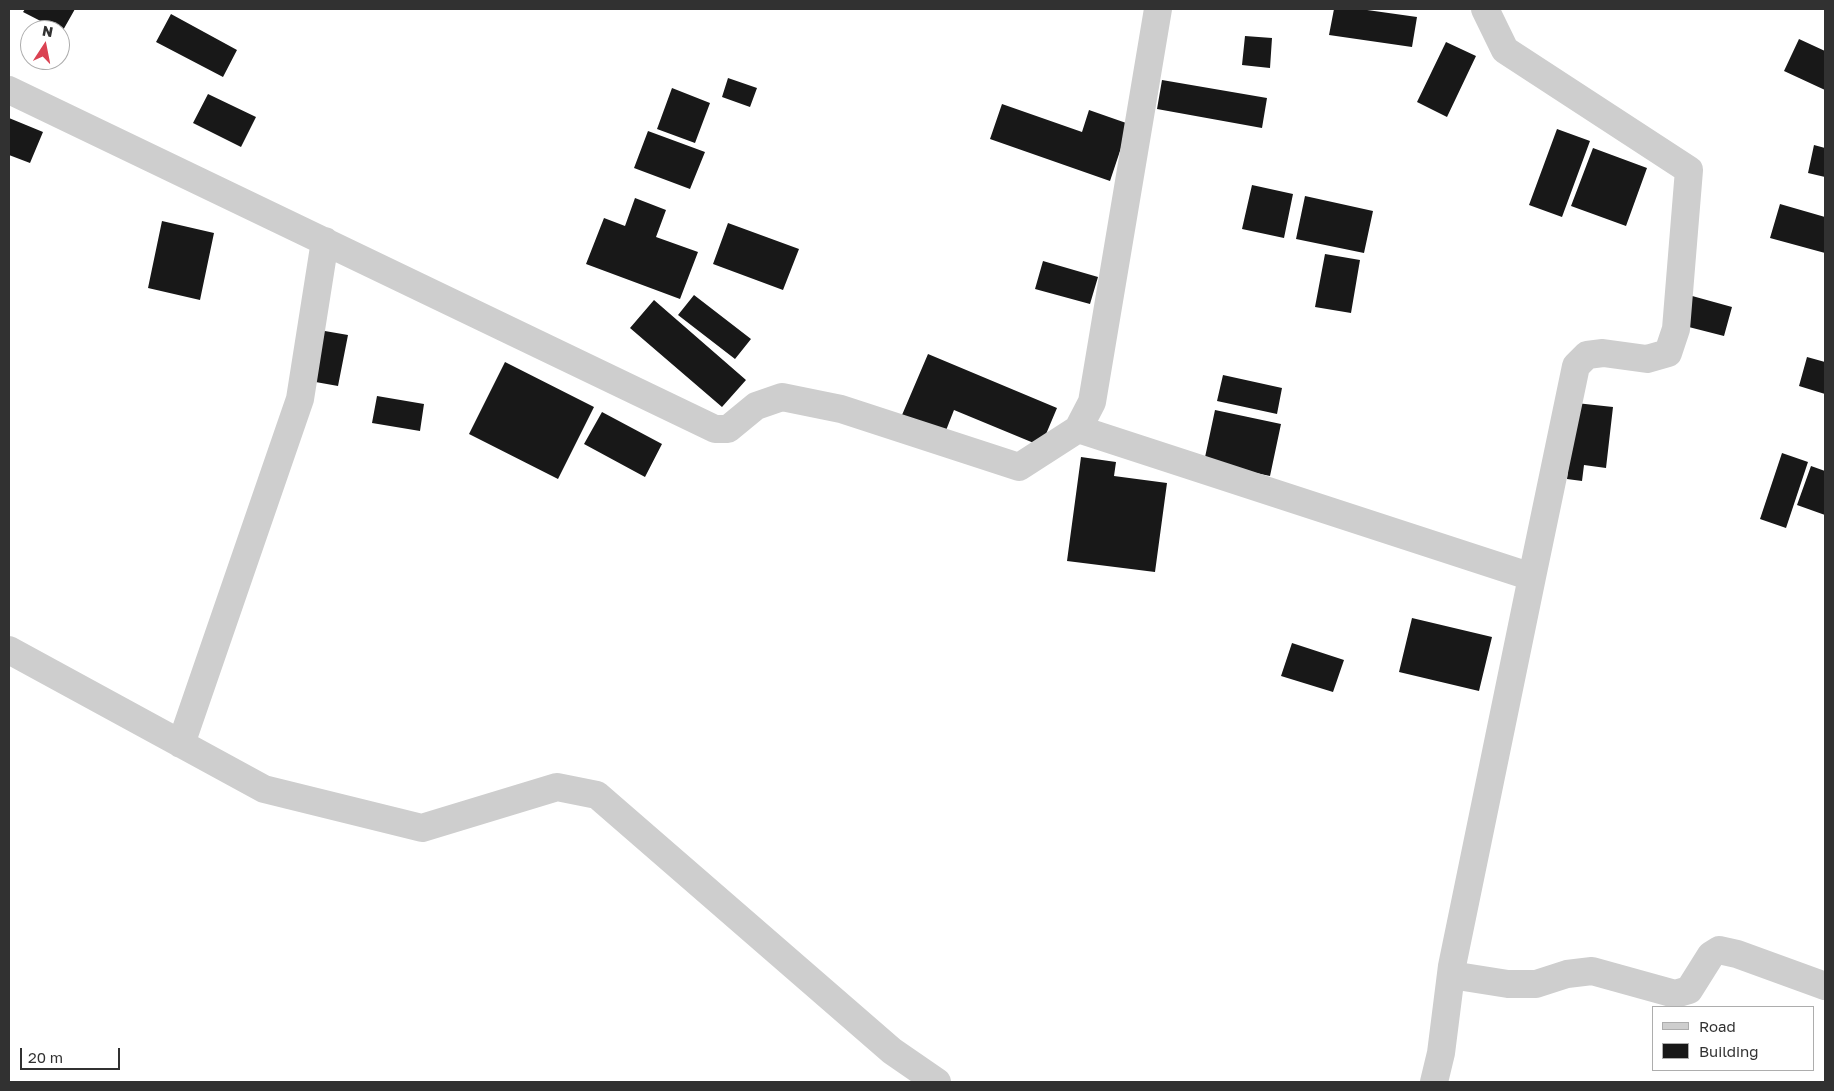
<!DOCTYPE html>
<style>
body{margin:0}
#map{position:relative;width:1834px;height:1091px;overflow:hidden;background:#fff;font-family:"Golos Text",sans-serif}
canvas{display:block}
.frame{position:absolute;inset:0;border:10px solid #313131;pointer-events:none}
.legend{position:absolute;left:1652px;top:1006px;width:162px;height:65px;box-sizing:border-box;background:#fff;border:1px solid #adadad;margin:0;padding:6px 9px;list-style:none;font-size:15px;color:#313131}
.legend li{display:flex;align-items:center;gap:10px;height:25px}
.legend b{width:25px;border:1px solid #adadad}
.north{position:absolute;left:20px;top:20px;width:50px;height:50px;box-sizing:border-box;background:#fff;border:1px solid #adadad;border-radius:50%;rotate:11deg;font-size:14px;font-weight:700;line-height:20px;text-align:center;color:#313131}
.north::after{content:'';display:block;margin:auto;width:18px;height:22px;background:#da4252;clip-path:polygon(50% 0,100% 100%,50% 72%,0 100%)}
.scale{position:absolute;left:20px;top:1048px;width:100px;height:22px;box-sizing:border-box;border:2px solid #313131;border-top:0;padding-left:6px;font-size:15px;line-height:18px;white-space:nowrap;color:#313131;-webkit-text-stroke:4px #fff;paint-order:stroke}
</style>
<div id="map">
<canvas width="1834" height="1091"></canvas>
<div class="frame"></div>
<ul class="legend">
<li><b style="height:6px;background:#cecece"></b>Road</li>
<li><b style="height:14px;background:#181818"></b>Building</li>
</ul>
<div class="north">N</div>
<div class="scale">20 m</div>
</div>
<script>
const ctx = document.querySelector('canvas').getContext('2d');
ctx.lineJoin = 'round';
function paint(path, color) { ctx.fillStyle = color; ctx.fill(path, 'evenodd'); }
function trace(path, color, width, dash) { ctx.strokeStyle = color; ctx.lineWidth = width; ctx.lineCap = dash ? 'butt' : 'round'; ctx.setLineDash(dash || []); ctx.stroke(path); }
const building = new Path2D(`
 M25,9H75L62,32L23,12Z
 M1334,9H1360L1417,17L1412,47L1329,35Z
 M171,14L237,50L223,77L156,42Z
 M1245,36L1272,38L1270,68L1242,65Z
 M1799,39L1825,51V90L1784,71Z
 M1446,42L1476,56L1447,117L1417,102Z
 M728,78L757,88L750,107L722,97Z
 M1162,80L1267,98L1262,128L1157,109Z
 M672,88L710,103L695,143L657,129Z
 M208,94L256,117L241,147L193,123Z
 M1002,104L1082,132L1089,110L1129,124L1110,181L990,139Z
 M9,118L43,132L30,163L9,155Z
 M1557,129L1590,141L1562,217L1529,205Z
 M648,131L705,152L690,189L634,168Z
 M1814,145L1825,148V177L1808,173Z
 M1593,148L1647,168L1626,226L1571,206Z
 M1252,185L1293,194L1284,238L1242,229Z
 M1305,196L1373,211L1364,253L1296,239Z
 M635,198L666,210L656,237L698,252L680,299L586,264L604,218L625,226Z
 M1780,204L1825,217V253L1770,238Z
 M162,221L214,233L200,300L148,288Z
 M728,223L799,249L783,290L713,264Z
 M1325,254L1360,260L1351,313L1315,307Z
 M1043,261L1098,277L1090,304L1035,289Z
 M1685,294L1732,307L1724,336L1677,324Z
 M694,295L751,339L735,359L678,315Z
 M654,300L746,380L722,407L630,328Z
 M319,330L348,335L338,386L310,381Z
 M928,354L1057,408L1041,446L954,410L945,433L902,415Z
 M1807,357L1825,362V394L1799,386Z
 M505,362L594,407L558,479L469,434Z
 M1223,375L1282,388L1277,414L1217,401Z
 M377,396L424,404L420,431L372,423Z
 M1576,403L1613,407L1606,468L1584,465L1582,481L1567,479Z
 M1215,410L1281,424L1270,476L1204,462Z
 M602,412L662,444L645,477L584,444Z
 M1782,453L1808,462L1786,528L1760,519Z
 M1081,457L1116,462L1114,476L1167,483L1155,572L1067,561Z
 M1811,466L1825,471V515L1797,505Z
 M1412,618L1492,637L1479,691L1399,672Z
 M1292,643L1344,660L1333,692L1281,676Z`);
const minor = new Path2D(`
 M9,90L715,429H728L756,406L782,397L841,409L1019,467L1078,429L1092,402L1158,9
 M1078,429L1532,577L1576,366L1587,355L1603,353L1647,359L1668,353L1676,329L1689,170L1505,50L1485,9
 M9,650L264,789L422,828L557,787L597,795L892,1051L937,1082
 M181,744L300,399L325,241
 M1451,975L1508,984H1536L1567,974L1592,971L1675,994L1689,990L1711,955L1719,950L1737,954L1825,986
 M1434,1082L1441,1053L1452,966L1532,577`);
paint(building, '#181818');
trace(minor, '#cecece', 28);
</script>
